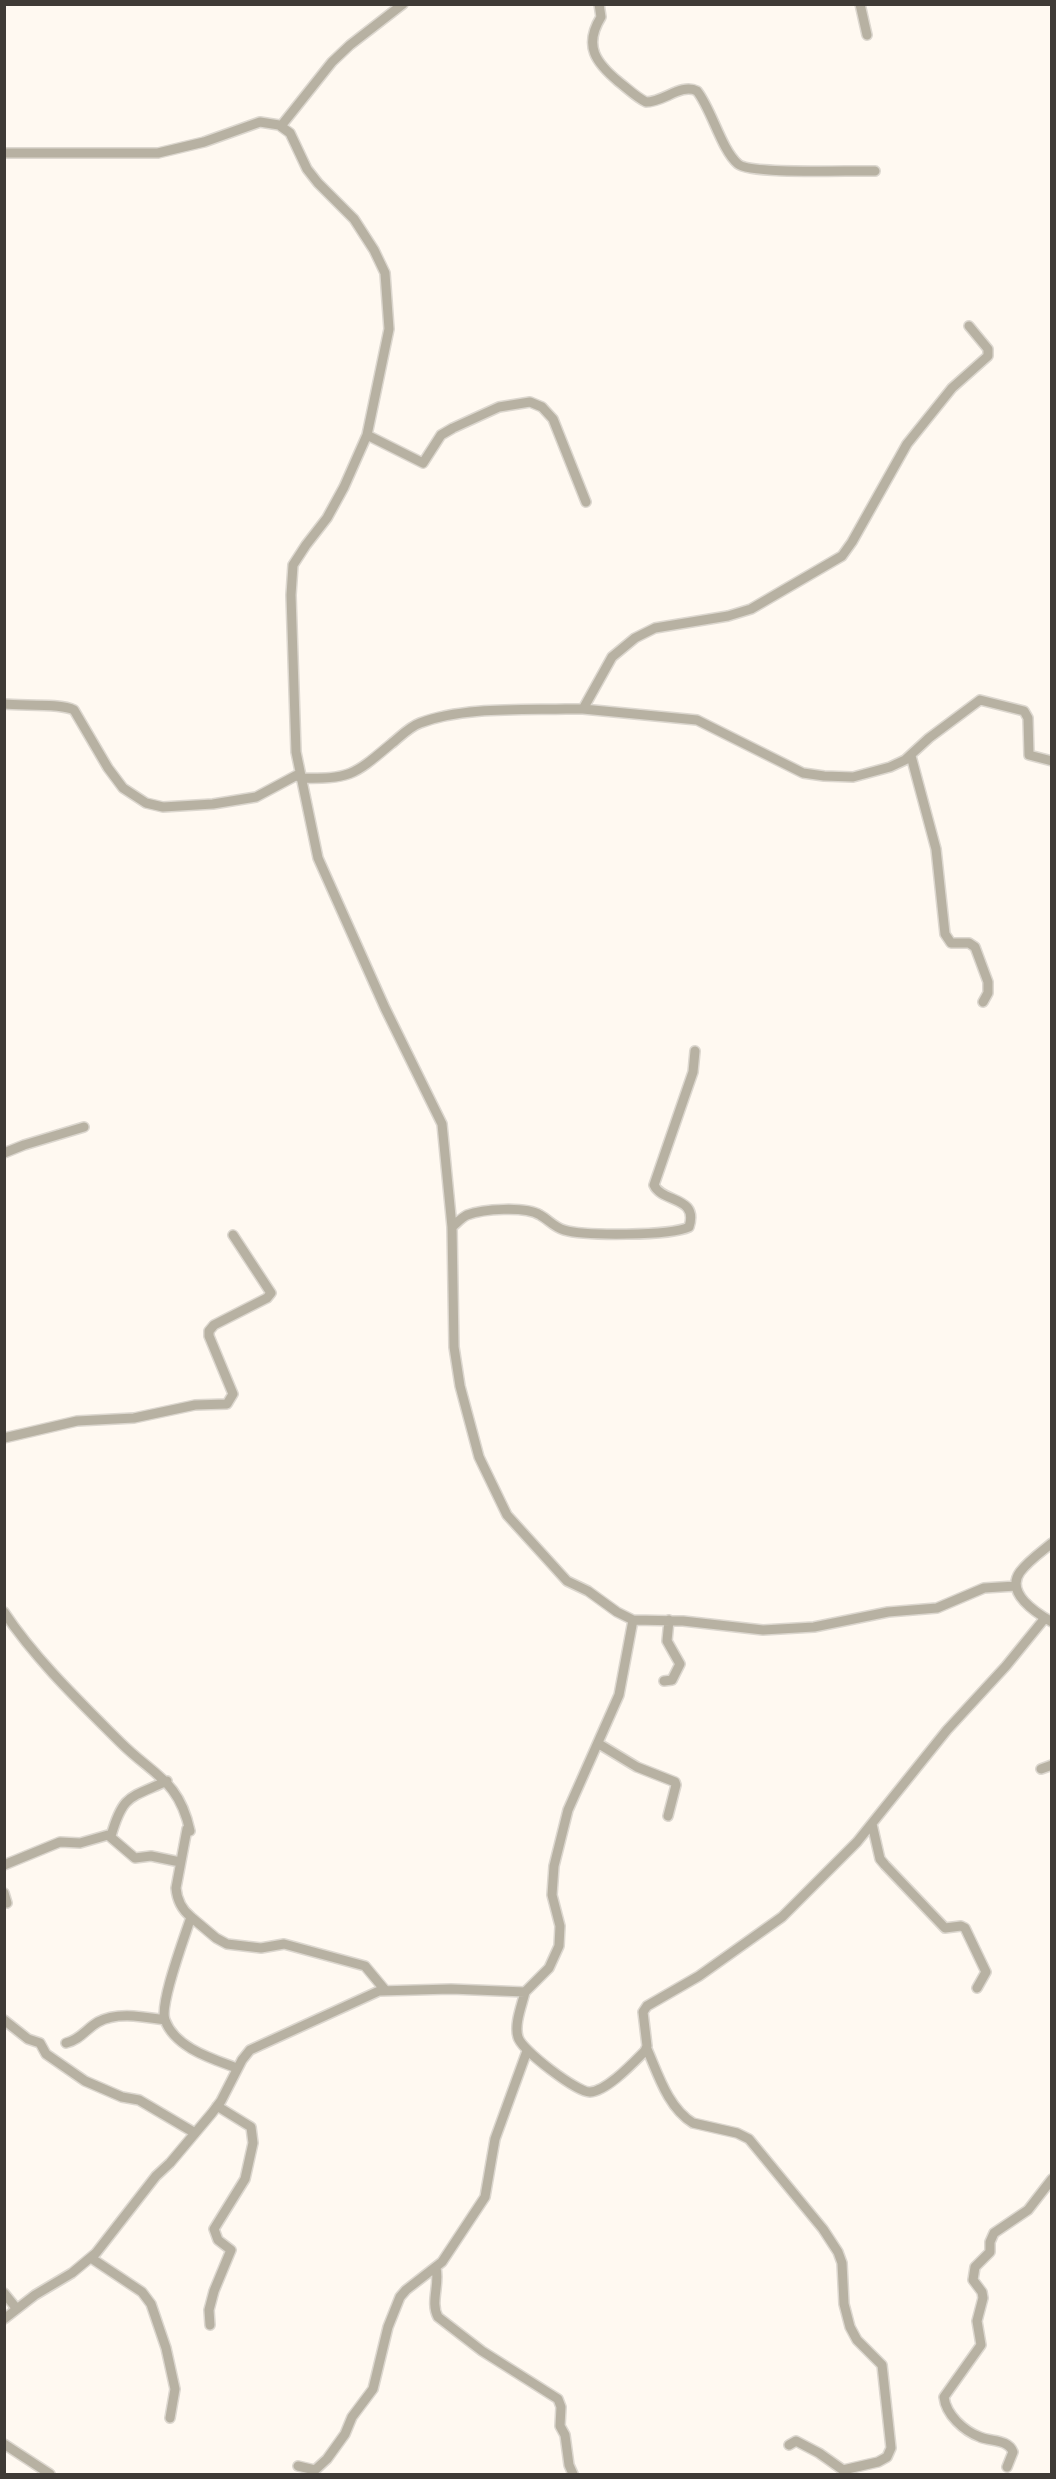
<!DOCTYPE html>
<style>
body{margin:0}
#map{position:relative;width:1056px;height:2479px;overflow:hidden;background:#fff9f1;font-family:"Noto Sans",sans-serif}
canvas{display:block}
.frame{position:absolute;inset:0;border:6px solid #3f3b36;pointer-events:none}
</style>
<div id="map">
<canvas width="1056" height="2479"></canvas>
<div class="frame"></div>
</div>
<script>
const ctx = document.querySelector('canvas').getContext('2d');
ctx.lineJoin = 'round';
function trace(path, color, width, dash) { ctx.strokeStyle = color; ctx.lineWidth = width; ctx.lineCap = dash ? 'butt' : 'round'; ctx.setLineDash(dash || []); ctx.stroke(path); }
const street = new Path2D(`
 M599,4L601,17C583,46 596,63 619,82C628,89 636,97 646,102C664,102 681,83 697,91C712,110 721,149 738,164C751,175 852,170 875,171
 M860,4L867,35
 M281,126L332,62L350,45L403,4
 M4,153H158L204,142L260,122L279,125L290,133L307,169L318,183L354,219L374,250L385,273L389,329L367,435L344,487L327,518L306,545L293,565L291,595L296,752L318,858L385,1008L442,1124L452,1227L454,1347L460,1386L479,1457L507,1515L567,1581L588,1591L617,1612L633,1620L683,1621L763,1630L814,1627L888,1612L937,1608L984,1588L1016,1586
 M367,435L423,463L441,435L453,428L499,407L530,402L542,407L553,419L586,502
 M4,704C22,706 61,703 74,710L108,768L123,788L146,803L163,807L213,804L256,797L299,774
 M583,709L612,657L635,638L655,628L728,616L751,609L842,556L852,542L907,444L952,388L988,356V349L969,326
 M911,756L936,849L945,934L951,943H969L975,947L988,982V993L983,1002
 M300,778C350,779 353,776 391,744C400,737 409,727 420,723C462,707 522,710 566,709H583L697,720L803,773L824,776L853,777L890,767L905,760L929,738L980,700L1024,711L1028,718L1029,755L1052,761
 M4,1153L24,1145L84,1127
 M452,1227C457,1223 461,1218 467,1215C483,1209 525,1206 540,1215C549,1220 554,1227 564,1230C584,1236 670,1236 689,1227C699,1196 662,1203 654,1185L693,1072L695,1051
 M4,1438L77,1421L134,1418L195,1405L227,1404L233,1394L209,1336V1331L214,1325L267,1298L271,1293L233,1235
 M1052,1543C1041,1552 1028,1561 1020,1572C1005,1593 1036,1613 1052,1622
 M4,1612C36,1660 80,1702 121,1743C153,1775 179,1780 190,1831L187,1829L176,1888C177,1900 181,1909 191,1917C185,1936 159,2004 165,2020C175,2048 213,2059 237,2068
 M664,1681L672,1680L680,1664L667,1641L669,1620
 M599,1744L637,1767L675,1782L676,1785L668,1816
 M1041,1769L1052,1765
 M872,1824L880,1859L885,1865L945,1928L961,1926L965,1928L986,1972L977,1988
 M111,1836C123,1794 130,1798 167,1781
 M4,1865L60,1842L80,1843L108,1835L135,1858L151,1856L180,1862
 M4,1893L7,1903
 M191,1917L216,1938L227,1944L261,1948L284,1944L365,1966L385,1990
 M525,1992C522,2005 514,2024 518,2037C521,2050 578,2093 590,2092C607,2091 633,2063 645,2051L647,2046L643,2012L647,2006L699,1976L782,1917L857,1842L947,1730L1006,1666L1045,1618
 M4,2020L28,2039L40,2043L46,2054L85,2081L122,2097L139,2100L195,2133
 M66,2043C80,2040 86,2029 98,2022C117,2011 145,2017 165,2020
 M647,2049C658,2074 668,2108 693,2123L737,2133L749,2139L823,2229L838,2252L842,2263L844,2304L850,2327L857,2340L882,2365L891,2448L887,2457L878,2462L843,2470L819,2453L796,2441L789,2445
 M91,2258L142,2292L151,2304L166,2348L175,2389L170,2418
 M436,2268C440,2284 430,2303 438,2317L482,2351L558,2399L561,2407L560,2426L565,2435L569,2465L573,2474
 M4,2293L17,2309
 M4,2319L35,2295L72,2273L96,2253L156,2176L170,2163L212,2113L221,2101L242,2060L250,2050L379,1991L451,1989L525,1992L549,1968L559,1946L560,1926L552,1895L554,1866L568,1810L619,1695L633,1620
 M210,2325L209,2310L214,2291L231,2250L218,2240L214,2229L245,2179L253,2143L251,2127L217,2106
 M4,2444L50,2474
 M298,2466L315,2470L327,2459L345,2434L352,2417L373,2389L388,2327L400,2297L406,2290L442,2262L485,2197L495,2139L527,2051
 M1007,2467L1013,2452C1008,2439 992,2442 980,2437C964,2431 946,2415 944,2397L981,2345L977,2321L983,2298L982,2292L973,2280L975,2267L990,2252V2242L994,2233L1028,2210L1052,2179`);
trace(street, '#dcd7cf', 12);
trace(street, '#b7b1a2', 9);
</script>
